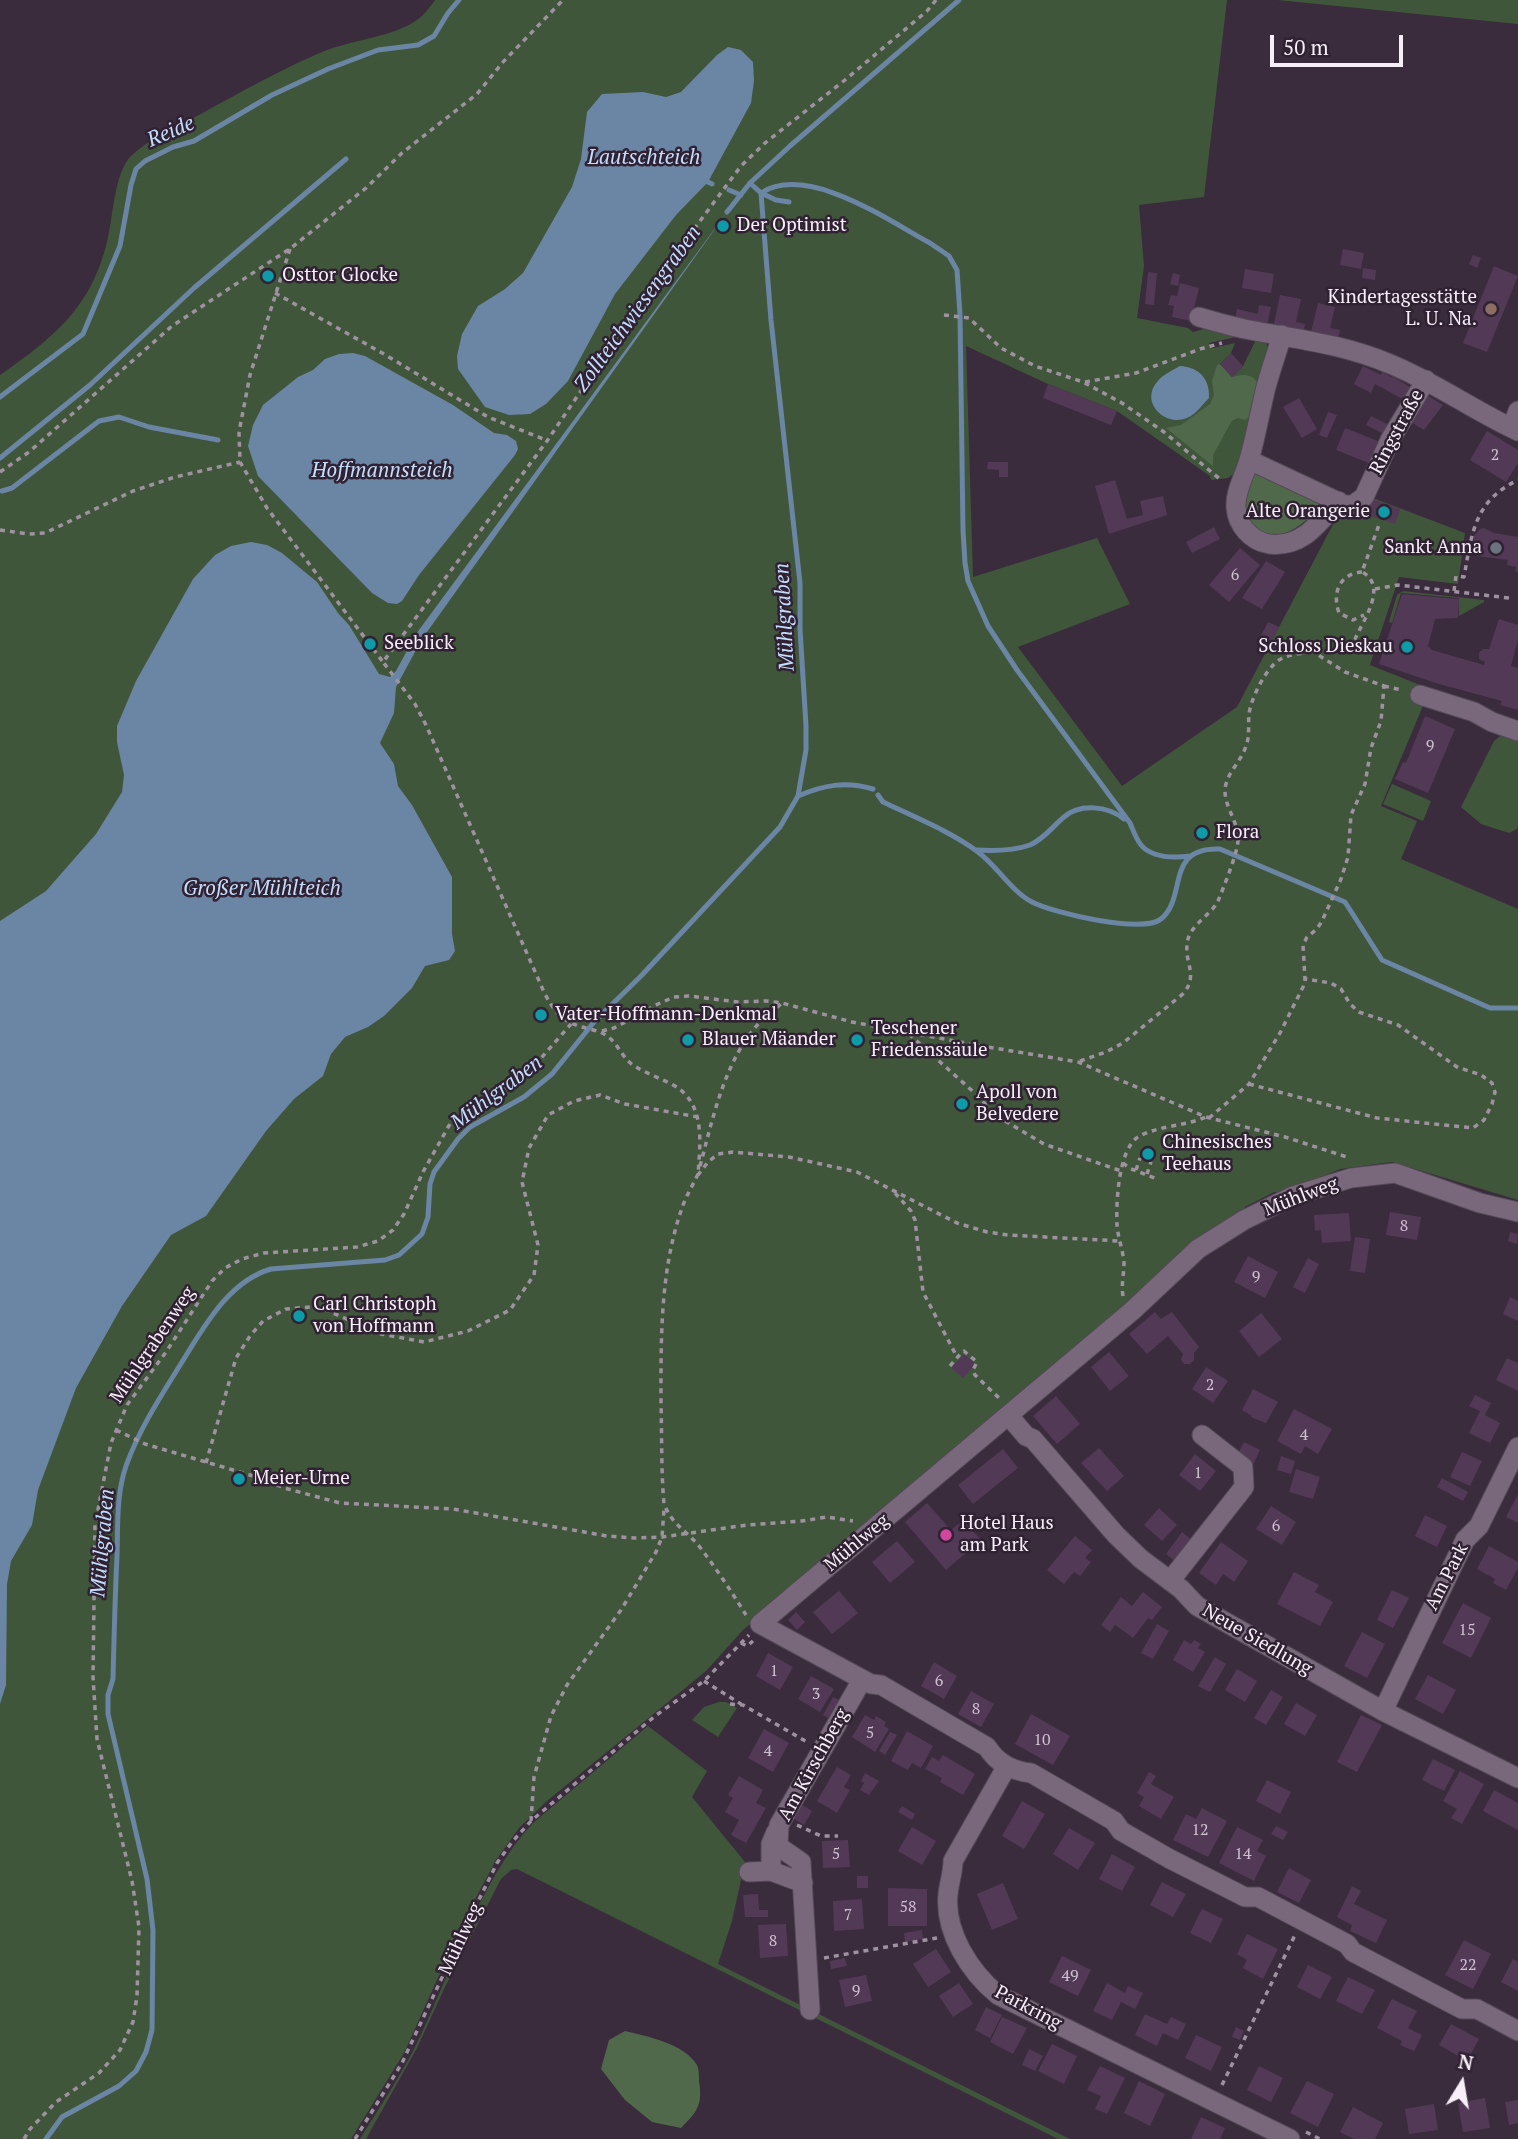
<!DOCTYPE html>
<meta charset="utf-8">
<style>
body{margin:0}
#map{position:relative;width:1518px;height:2139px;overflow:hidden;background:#3a2b3d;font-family:"PT Serif",serif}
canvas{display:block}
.north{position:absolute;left:1427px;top:2048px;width:70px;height:70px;-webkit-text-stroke:5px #302232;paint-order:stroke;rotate:11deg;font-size:19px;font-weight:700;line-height:28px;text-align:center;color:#f7eef9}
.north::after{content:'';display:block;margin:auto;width:24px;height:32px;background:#f7eef9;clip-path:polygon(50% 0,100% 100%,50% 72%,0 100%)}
.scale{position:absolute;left:1270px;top:35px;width:133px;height:32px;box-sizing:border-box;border:4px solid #f7eef9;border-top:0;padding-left:9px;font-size:21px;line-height:24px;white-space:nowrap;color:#f7eef9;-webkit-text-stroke:5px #302232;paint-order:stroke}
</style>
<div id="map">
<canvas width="1518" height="2139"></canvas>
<div class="north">N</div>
<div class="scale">50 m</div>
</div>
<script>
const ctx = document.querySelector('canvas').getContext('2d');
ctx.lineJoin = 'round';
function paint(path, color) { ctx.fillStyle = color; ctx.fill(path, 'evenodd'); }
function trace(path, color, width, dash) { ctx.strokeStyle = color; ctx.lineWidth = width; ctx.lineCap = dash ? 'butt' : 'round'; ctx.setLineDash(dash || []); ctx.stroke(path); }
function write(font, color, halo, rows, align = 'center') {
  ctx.font = font + ' "PT Serif",serif'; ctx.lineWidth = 5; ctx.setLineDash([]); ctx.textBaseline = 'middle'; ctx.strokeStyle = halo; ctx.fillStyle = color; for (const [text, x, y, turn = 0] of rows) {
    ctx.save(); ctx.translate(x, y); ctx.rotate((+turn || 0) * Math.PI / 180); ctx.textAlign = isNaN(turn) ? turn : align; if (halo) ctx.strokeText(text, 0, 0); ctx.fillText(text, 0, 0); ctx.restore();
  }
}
const green = new Path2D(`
 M435,0H1227L1204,197L1139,205L1144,266L1137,318L1188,328L1193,332L1208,328L1236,337L1209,343L1213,348L1235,343L1231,353L1219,365L1223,437L1232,421L1238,418L1232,377L1243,366L1256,340L1266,342L1269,351L1236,472L1228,478L1211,480L1210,476L1117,411L1048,384L966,346L973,577L1097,538L1130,604L1018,647L1122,786L1237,707L1339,513L1373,498L1465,533L1458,584L1399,577L1370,665L1430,689L1381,806L1417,821L1401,859L1518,909V1200L1392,1162L1340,1169L1286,1192H1274L1245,1207L1241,1217L1078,1344L743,1630L706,1671L547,1801L519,1828L496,1860L464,1920L404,2053L351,2139H0V375C53,338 91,308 107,242C113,219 114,173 131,156C150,138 176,127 199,115C241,92 283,68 327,50C354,40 395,36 417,20C424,15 430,7 435,0Z
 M1277,0H1518V24Z
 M1403,591L1484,600V602L1459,616V598L1401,593L1392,623L1389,622L1397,595Z
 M1506,731L1518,735V826L1517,829L1509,833L1481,824L1461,807L1494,741Z
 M1392,784L1431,801L1423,821L1383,804Z
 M719,1702H726L737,1708L718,1737L692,1720L704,1707Z
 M648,1726L707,1771L692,1797L745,1862L732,1921L718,1964L1070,2139H1058L517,1869L511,1870L501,1879L444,1989L417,2048L366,2139H360C378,2110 397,2081 413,2051C449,1980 478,1882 533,1823Z`);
const forest = new Path2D(`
 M1220,364L1232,377C1244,374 1250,373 1258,383L1249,417L1245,420L1238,418L1232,421L1213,455V466L1166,428L1181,425L1210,404L1214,395L1212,381L1217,365Z
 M1252,470L1325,501C1300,530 1269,555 1243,511Z
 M625,2031C646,2036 685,2044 697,2065C699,2069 699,2077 699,2081C703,2105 697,2112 681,2128L652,2122L625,2100L601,2069L609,2040Z`);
const water = new Path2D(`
 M728,47L741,50L753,62L754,81L751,103L708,182L676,215L615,294L568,381L546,404L530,414L509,415L485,407L458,369L457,356L462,334L478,306L505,289L523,273L572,187L581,159L587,112L602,94L643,92L666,97L681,92L717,55Z
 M730,208L422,639L396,687L394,713L380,743L394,764L398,786L412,805L452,877V934L455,951L449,960L425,966L412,988L384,1016L368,1027L345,1037L331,1054L323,1076L294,1099L266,1131L206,1216L171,1235L122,1306L76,1388L38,1490L32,1525L11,1561L7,1584L6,1685L0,1704V921L46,891L96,834L122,792L124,775L117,742V726L136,681L193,579L215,555L231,546L251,542L267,545L282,553L317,582L338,613L349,625L379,674L390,677L396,671L416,634Z
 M353,353L365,356L453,405L494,433L507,435L516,441L518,449L515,455L419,575L402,601L397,604L388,603L372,593L258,476L248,446L253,425L263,405L298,377L313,370L325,359L339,354Z
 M1180,366C1199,367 1210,379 1209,398C1203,404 1196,414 1189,417C1167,429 1139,403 1157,382C1162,375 1173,370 1180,366Z`);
const stream = new Path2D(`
 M708,182L712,184
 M729,190L741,195
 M761,193C807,163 889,221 930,243L949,256L957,270L960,315L963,530L965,563L968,581L988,626L1017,670L1130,823C1133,830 1136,839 1141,845C1152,858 1175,858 1191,856
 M761,193L776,200L789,202
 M727,212L750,183L790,146L959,0
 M0,397L83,334L120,246L131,185L136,169L145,161L173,147L194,141L272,95L328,69L378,50L418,45L434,36L448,13L459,0
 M0,458L90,385L194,288L346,159
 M2,491L12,488L99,421L119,417L149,427L218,440
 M878,795L883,802C912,816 952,832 978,852C997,866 1012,892 1032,902C1053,913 1143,934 1161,919C1188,897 1164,847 1220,849L1345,902L1382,960L1490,1008H1518
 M798,796C824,785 845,781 873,789
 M976,850C993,851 1013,851 1030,845C1044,839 1052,827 1064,817C1080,803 1108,806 1124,819
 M46,2139L62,2117L119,2086L136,2071L146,2052L152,2030L153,1930L147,1879L108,1714V1695L113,1679C114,1638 115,1597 117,1556C118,1527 116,1495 126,1466C141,1424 167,1387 190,1349C210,1317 233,1280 271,1269L385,1260L399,1255L422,1234L428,1217L430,1184L434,1172L458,1139L470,1127L524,1097L552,1074L594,1022L641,976L780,827L798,796L806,750V726L800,629V583L771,320L761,193L750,183`);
const building = new Path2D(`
 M1343,249L1364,253L1361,269L1340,265Z
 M1473,255L1481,258L1477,268L1469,264Z
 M1494,266L1518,276L1487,352L1463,343Z
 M1363,268L1376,270L1375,280L1362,278Z
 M1245,269L1274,274L1271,293L1242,288Z
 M1148,272L1157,273L1154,305L1145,304Z
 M1173,273L1180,275L1178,286L1170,284Z
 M1180,283L1199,288L1191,321L1172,317L1174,306L1168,305L1171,295L1177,296Z
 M1280,295L1301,299L1296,322L1305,324L1303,334L1273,328Z
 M1318,303L1335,307L1330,328L1340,330L1338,341L1310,336Z
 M1259,305L1271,307L1267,326L1235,319L1237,309L1258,314Z
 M1231,353L1243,366L1232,377L1220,364Z
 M1363,366L1381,375L1382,372L1391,377L1392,376L1413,389L1406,401L1375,384L1371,393L1354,384Z
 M1048,384L1117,411L1111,425L1043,398Z
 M1428,396L1443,405L1424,430L1409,421Z
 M1299,398L1317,429L1302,438L1283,407Z
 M1328,412L1337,415L1327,438L1319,435Z
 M1371,416L1391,426L1386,435L1366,425Z
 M1345,428L1378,441L1369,463L1336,450Z
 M1487,431L1518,450V463L1506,482L1470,460Z
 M988,462H1008V477H999V470L987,469Z
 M1115,480L1127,519L1143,515L1140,501L1163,496L1167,515L1109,534L1095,486Z
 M1373,499L1400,509L1395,524L1368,515Z
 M1214,527L1220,539L1192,553L1186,542Z
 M1484,528L1494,533L1518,537V572L1515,571L1516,567L1507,565L1508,560L1477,556L1474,553V536L1480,529Z
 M1240,548L1260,565L1229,602L1209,585Z
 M1266,561L1285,572L1262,609L1242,598Z
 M1402,594L1459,599L1458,618L1435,619L1428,646L1432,650L1484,665L1485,662L1479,659V653L1483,649H1489L1499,619L1518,625V640L1511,666L1518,668V710L1500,705L1502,701L1439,684L1379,664Z
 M1268,622L1279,627L1268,648L1257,643Z
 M1425,716L1455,729L1428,793L1395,779L1403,762L1406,763Z
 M1390,1212L1421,1217L1417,1240L1386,1235Z
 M1349,1213L1351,1241L1322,1243L1321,1230L1315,1231L1314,1215Z
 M1510,1232L1518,1234L1517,1244L1508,1241Z
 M1355,1237L1370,1239L1365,1273L1350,1271Z
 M1248,1256L1278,1272L1265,1298L1234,1282Z
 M1308,1258L1319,1264L1305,1293L1293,1287Z
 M1510,1297L1518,1301V1321L1503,1314Z
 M1155,1312L1161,1319L1172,1312L1199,1347L1194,1353V1360L1190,1364H1184L1181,1360L1183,1354L1168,1336L1147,1354L1129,1334Z
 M1261,1313L1282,1339L1259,1357L1239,1331Z
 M1109,1352L1129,1376L1110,1391L1091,1367Z
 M964,1354L976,1364L963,1378L951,1368Z
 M1507,1358L1518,1363V1391L1496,1380Z
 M1206,1367L1228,1381L1213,1403L1192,1389Z
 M1253,1389L1278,1402L1266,1423L1251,1417L1252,1416L1242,1410Z
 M1475,1395L1491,1403L1485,1415L1500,1423L1490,1443L1469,1433L1480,1411L1469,1406Z
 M1056,1396L1080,1424L1057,1444L1033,1416Z
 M1294,1409L1332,1429L1318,1454L1305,1446L1301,1454L1277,1441Z
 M1244,1442L1260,1450L1253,1465L1238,1454Z
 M1099,1448L1124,1476L1107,1491L1081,1463Z
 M1003,1449L1018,1468L973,1504L958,1485Z
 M1462,1452L1482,1461L1470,1486L1450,1477Z
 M1195,1454L1216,1471L1200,1491L1179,1475Z
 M1281,1456L1295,1461L1291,1474L1277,1470Z
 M1296,1469L1320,1477L1313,1499L1289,1492Z
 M1442,1478L1468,1492L1463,1501L1437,1487Z
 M1518,1494V1523L1506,1517Z
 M927,1503L951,1530L963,1520L981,1540L946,1570L905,1522Z
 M1271,1506L1296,1522L1282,1545L1256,1529Z
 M1159,1508L1177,1525L1162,1541L1144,1525Z
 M1425,1515L1447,1526L1437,1547L1415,1536Z
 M1182,1532L1191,1539L1175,1561L1166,1554Z
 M1075,1536L1092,1550L1085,1558L1091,1562L1080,1576L1074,1572L1064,1584L1047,1570Z
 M897,1541L915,1562L890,1583L872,1562Z
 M1221,1542L1248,1561L1234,1582L1223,1574L1216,1585L1199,1573Z
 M1489,1546L1518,1562V1568L1506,1590L1493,1583L1495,1579L1477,1569Z
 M1294,1572L1319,1585L1315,1592L1333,1602L1320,1626L1277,1604Z
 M1392,1590L1409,1598L1393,1628L1377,1620Z
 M839,1591L858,1613L832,1634L813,1612Z
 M1143,1592L1162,1607L1152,1620L1148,1618L1133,1638L1115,1625L1110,1632L1101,1625L1121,1597L1132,1606Z
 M1463,1603L1491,1618L1471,1658L1442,1643Z
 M796,1612L805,1622L797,1630L788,1620Z
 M1157,1624L1169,1631L1153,1659L1141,1653Z
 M1362,1632L1385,1644L1367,1678L1344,1666Z
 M1184,1640L1191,1644L1194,1640L1201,1644L1198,1648L1205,1652L1193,1672L1173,1660Z
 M768,1653L793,1667L780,1690L756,1676Z
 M1215,1657L1226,1664L1210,1692L1198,1686Z
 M934,1662L957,1676L944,1699L921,1686Z
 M1237,1669L1257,1681L1245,1702L1225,1690Z
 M1428,1675L1456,1690L1443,1714L1415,1699Z
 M811,1676L834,1689L820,1712L798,1699Z
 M1271,1690L1283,1697L1266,1725L1254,1718Z
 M971,1691L994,1704L981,1727L958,1714Z
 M833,1697L839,1700L828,1718L823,1715Z
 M1296,1703L1317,1715L1305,1736L1284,1724Z
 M1031,1714L1070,1736L1053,1765L1015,1744Z
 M865,1715L874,1720L876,1716L886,1722L884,1726L889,1729L875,1752L852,1737Z
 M1361,1715L1382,1725L1357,1772L1337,1762Z
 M764,1729L789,1743L773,1772L748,1758Z
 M907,1731L933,1746L921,1768L912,1763L908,1770L891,1761Z
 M890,1732L897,1735L885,1755L879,1751Z
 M943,1755L975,1774L963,1795L940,1782L942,1778L925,1769L932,1757L939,1761Z
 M1433,1759L1455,1770L1444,1791L1422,1780Z
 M837,1767L851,1775L844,1787L850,1790L837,1813L817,1801Z
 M1460,1771L1484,1784L1462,1824L1451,1818L1457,1809L1443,1801Z
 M1149,1772L1156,1776L1151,1784L1174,1797L1161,1819L1139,1806L1144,1797L1137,1793Z
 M865,1773L879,1781L869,1795L860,1790L864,1783L861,1781Z
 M739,1776L763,1790L756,1803L766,1808L746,1843L731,1835L739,1820L725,1812L733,1798L728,1795Z
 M1267,1780L1291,1792L1280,1814L1256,1801Z
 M1494,1790L1518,1803V1830L1483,1811Z
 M1022,1801L1045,1814L1024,1849L1002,1836Z
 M799,1803L812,1811L804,1825L791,1817Z
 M902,1806L915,1814L912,1820L898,1812Z
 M1202,1808L1227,1821L1208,1857L1173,1840L1186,1814L1196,1819Z
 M1276,1826L1288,1832L1283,1840L1271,1834Z
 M912,1827L936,1841L922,1865L898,1851Z
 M1237,1827L1263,1840L1257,1851L1266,1856L1254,1881L1219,1863Z
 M1069,1828L1095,1843L1078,1870L1053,1854Z
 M848,1840L850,1867L823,1868L822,1841Z
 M1112,1854L1135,1867L1122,1891L1099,1879Z
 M1289,1868L1311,1880L1299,1903L1277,1892Z
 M857,1876H868V1888H857Z
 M1162,1882L1186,1894L1173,1917L1150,1905Z
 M1003,1883L1018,1919L992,1930L977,1894Z
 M1352,1886L1361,1891L1354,1904L1387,1920L1376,1943L1350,1931L1352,1925L1337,1917Z
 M888,1888L927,1889V1926H888Z
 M758,1894L759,1910H768V1917H745L743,1895Z
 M862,1899L864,1929L834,1931L833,1901Z
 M1202,1909L1223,1919L1211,1943L1190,1933Z
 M786,1924L788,1956L760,1958L758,1925Z
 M922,1930L923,1939L905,1942L904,1933Z
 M1247,1934L1278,1949L1263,1979L1243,1968L1247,1960L1237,1954Z
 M1464,1940L1491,1954L1473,1989L1445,1975Z
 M936,1949L951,1972L928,1987L913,1964Z
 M1062,1956L1091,1970L1078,1996L1049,1982Z
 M845,1958L847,1966L831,1969L830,1961Z
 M1513,1959L1518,1962V1991L1501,1982Z
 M1308,1965L1332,1977L1320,1999L1297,1987Z
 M866,1975L872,2001L845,2007L839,1980Z
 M1348,1977L1375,1990L1362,2014L1336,2001Z
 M959,1983L973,2004L953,2017L939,1996Z
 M1107,1983L1125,1993L1128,1986L1143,1993L1135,2009L1121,2002L1112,2020L1093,2011Z
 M1392,1999L1417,2011L1408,2028L1422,2035L1414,2051L1400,2045L1402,2041L1377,2028Z
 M986,2007L1002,2015L990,2038L975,2030Z
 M1145,2014L1167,2024L1171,2017L1186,2024L1178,2040L1163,2033L1157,2046L1135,2035Z
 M1002,2017L1027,2028L1013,2054L990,2042Z
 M1451,2024L1479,2039L1467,2061L1439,2045Z
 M1236,2027L1244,2031L1240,2040L1232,2037Z
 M1196,2035L1222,2047L1211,2071L1185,2058Z
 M1052,2044L1077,2056L1064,2084L1038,2071Z
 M1029,2049L1043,2056L1035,2071L1022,2065Z
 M1100,2066L1125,2078L1107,2114L1095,2109L1101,2096L1087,2090Z
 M1259,2066L1283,2078L1271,2102L1247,2090Z
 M1139,2081L1165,2094L1150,2126L1124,2113Z
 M1307,2081L1334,2094L1318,2127L1290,2113Z
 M1485,2098L1490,2128L1463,2132L1458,2103Z
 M1518,2100V2123L1509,2125L1505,2102Z
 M1434,2104L1438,2130L1409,2134L1405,2109Z
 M1353,2107L1383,2123L1375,2139H1354L1340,2132Z
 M1201,2117L1225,2128L1220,2139H1191Z`);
const path = new Path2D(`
 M936,0L927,11L845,80L765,143L741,166L656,280L547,441L383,662L415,704L426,725L544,992C553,1010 561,1021 582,1027C588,1029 596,1030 602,1033C618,1040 621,1059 636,1067C648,1074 662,1079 675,1086C706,1105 700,1144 698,1175L708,1162L718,1154L733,1152L789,1157L857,1172L957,1223L987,1232L1008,1235L1119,1241
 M290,249L250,375L239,432L240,462L267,508L383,662
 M275,293L384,354L488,417L546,440
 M944,315L969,318L1001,348L1035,366L1083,382L1122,403L1164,432L1222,481
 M1085,382L1136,373L1200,349L1222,343
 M0,472L29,452L172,326L291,248L366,188L402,153L477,94L503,62L563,0
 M0,530L29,534L45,533L133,491L175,477L240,462
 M1362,572C1339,574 1332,593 1339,613L1353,620L1364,615
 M1375,589L1398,585L1509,598
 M1454,591L1456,576L1464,577C1472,533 1474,501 1518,480
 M1384,686L1402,690
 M602,1031L614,1028L658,1004L674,997L689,996L738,1002L766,1001L782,1003L852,1022L982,1046L1078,1062L1206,1117L1285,1137L1350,1158
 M909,1034L978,1096L995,1115L1044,1144L1121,1171
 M1080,1061L1106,1052L1123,1043L1184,993C1198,974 1185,964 1187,945C1188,925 1210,917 1218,901C1223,889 1238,852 1238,840C1239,822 1224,807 1225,789C1227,772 1241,762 1246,746C1250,736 1248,725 1249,715C1250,700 1266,668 1279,660C1289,654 1300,654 1310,652C1317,650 1323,646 1330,645C1339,643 1347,645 1355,639C1364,619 1388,586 1362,572L1380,522
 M1249,1084L1377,1118L1473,1128L1484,1120L1492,1104L1495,1092L1492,1083L1481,1075L1457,1067L1398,1025L1359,1012L1350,1004L1341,989L1331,983L1305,979
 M1209,1118L1249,1084L1280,1033L1303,987L1305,979L1303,945L1307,937L1317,929L1322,921L1341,879L1348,857L1351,815L1365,784L1371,748L1381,721L1384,686L1345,672L1312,651
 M1123,1163L1129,1168L1157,1179
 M700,1166C713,1118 725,1058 761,1021C768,1015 775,1009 782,1003
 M1136,1170L1140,1158
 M698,1174C693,1185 686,1196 682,1208C660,1271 661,1337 661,1403C662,1436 661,1470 664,1504C673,1526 685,1529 699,1546C716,1568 731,1591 746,1615
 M1147,1174L1151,1162
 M895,1193L911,1211L915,1220L923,1292L957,1357
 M1123,1296C1121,1285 1124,1274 1124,1263C1123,1250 1118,1238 1117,1225C1116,1204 1118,1150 1138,1137C1156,1126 1186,1126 1206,1117
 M950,1366L962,1352L964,1351L977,1362L973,1370L975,1375L1000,1399
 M116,1430L145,1444L250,1475L288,1489L340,1503L453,1509L607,1536L634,1538L662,1537L747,1525L802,1521L827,1517L853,1521
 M206,1463L236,1358L250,1336L263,1321L286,1309L310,1307L326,1310L381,1334L424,1342L468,1331L510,1310L534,1275L538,1245L522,1182L529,1148L548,1115L574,1101L600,1095L625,1104L698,1117
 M741,1643L747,1646L753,1641
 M704,1681L741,1704
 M730,1704L743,1705L807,1742
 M531,1821L534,1777L551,1716L567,1685L621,1610L656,1552L662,1537L664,1510
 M797,1825L821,1836H838
 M824,1958L937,1938
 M1222,2085L1295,1935
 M1306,2132L1320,2139
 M24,2139L30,2129L56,2102L99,2073L120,2050L133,2022L137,1996L139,1927L132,1881L97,1739L93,1677L95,1525L111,1443L127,1405L166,1352L212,1281L225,1268L242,1259L264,1253L357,1247L378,1241L393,1230L404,1214L423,1172L451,1122L461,1112L483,1103L517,1081L535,1065L571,1024
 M355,2139L402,2063L468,1922L497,1863L512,1842L531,1821L655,1716L704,1681L749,1635`);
const minor = new Path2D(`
 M1199,317C1216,322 1233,327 1250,330C1297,339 1346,345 1390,364C1435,382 1474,411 1518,431
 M1282,335C1277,352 1271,369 1266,387C1260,411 1256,436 1249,460C1245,475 1235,491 1236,507C1237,525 1251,541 1269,544C1302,548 1318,524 1338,501
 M1512,428L1518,411
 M1249,460L1345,505H1353L1364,497L1390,440L1426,380
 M1420,695L1474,712L1492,722L1518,731
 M1518,1212L1480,1203L1395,1173L1351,1178L1293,1196L1244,1220L1198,1249L1132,1311L760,1624L871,1684L881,1685L987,1747C997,1763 1012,1771 1031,1773L1114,1821L1121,1831L1170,1859L1245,1897H1258L1347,1944L1353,1952L1462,2009H1477L1518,2031
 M1009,1416L1026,1436L1033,1439L1116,1535L1141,1559L1181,1589L1197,1606L1383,1711L1518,1778
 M1170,1581L1244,1487L1243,1467L1202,1435
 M1383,1711L1465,1540L1479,1526L1518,1447
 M1007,1766L953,1861C953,1873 949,1883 948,1894C944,1932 970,1972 998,1995L1290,2139
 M776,1832L771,1844V1871L803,1883
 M749,1872L771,1871
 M810,2010L801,1862L778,1846L779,1825L862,1680`);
const markers = [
 [723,226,7,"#0f9aa8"],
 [268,276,7,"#0f9aa8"],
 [1491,309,7,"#8d6e63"],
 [1384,512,7,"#0f9aa8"],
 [1496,548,7,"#6b7280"],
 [370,644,7,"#0f9aa8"],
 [1407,647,7,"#0f9aa8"],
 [1202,833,7,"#0f9aa8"],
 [541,1015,7,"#0f9aa8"],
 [688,1040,7,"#0f9aa8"],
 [857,1040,7,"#0f9aa8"],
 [962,1104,7,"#0f9aa8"],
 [1148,1154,7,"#0f9aa8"],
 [299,1316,7,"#0f9aa8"],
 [239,1479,7,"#0f9aa8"],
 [946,1535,7,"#d1479c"]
];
const numberNames = [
 ["2",1495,455],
 ["6",1235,575],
 ["9",1430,746],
 ["8",1404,1226],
 ["9",1256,1277],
 ["2",1210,1385],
 ["4",1304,1435],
 ["1",1198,1473],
 ["6",1276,1526],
 ["15",1467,1630],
 ["1",774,1671],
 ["6",939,1681],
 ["3",816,1694],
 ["8",976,1709],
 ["5",870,1733],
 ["10",1042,1740],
 ["4",768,1751],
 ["12",1200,1830],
 ["5",836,1854],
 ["14",1243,1854],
 ["58",908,1907],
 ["7",848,1915],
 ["8",773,1941],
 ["22",1468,1965],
 ["49",1070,1976],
 ["9",856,1991]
];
const poiNames = [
 ["Der Optimist",737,226],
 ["Osttor Glocke",282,276],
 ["Kindertagesstätte",1477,298,"right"],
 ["L. U. Na.",1477,320,"right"],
 ["Alte Orangerie",1370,512,"right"],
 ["Sankt Anna",1482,548,"right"],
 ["Seeblick",384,644],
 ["Schloss Dieskau",1393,647,"right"],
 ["Flora",1216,833],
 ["Vater-Hoffmann-Denkmal",555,1015],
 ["Teschener",871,1029],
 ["Friedenssäule",871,1051],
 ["Blauer Mäander",702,1040],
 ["Apoll von",976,1093],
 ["Belvedere",976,1115],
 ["Chinesisches",1162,1143],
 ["Teehaus",1162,1165],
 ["Carl Christoph",313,1305],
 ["von Hoffmann",313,1327],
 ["Meier-Urne",253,1479],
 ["Hotel Haus",960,1524],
 ["am Park",960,1546]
];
const streetNames = [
 ["Ringstraße",1397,432,-62],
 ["Mühlweg",1301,1197,-21],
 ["Mühlgrabenweg",153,1345,-56],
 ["Mühlweg",857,1543,-40],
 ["Am Park",1447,1577,-63],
 ["Neue Siedlung",1257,1640,30],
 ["Am Kirschberg",814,1765,-61],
 ["Mühlweg",461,1939,-65],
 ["Parkring",1028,2008,28]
];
const waterNames = [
 ["Reide",171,132,-23],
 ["Lautschteich",644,158],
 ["Zollteichwiesengraben",638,309,-54],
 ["Hoffmannsteich",382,471],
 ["Mühlgraben",785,617,-93],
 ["Großer Mühlteich",262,889],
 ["Mühlgraben",497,1093,-37],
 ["Mühlgraben",103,1543,-85]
];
paint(green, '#40563b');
paint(forest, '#51694b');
paint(water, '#6b85a4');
trace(stream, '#6b85a4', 5);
paint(building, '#523a56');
trace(minor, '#544856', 21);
trace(path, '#9e92a0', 3.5, [5, 5]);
trace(minor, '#79687c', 19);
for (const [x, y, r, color] of markers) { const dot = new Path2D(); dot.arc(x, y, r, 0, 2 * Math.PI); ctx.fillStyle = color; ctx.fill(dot); trace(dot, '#302232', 2.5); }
write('16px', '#cec1d0', null, numberNames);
write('19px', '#f7eef9', '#302232', poiNames, 'left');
write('19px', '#f7eef9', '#302232', streetNames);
write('italic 21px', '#c3defd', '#302232', waterNames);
</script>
